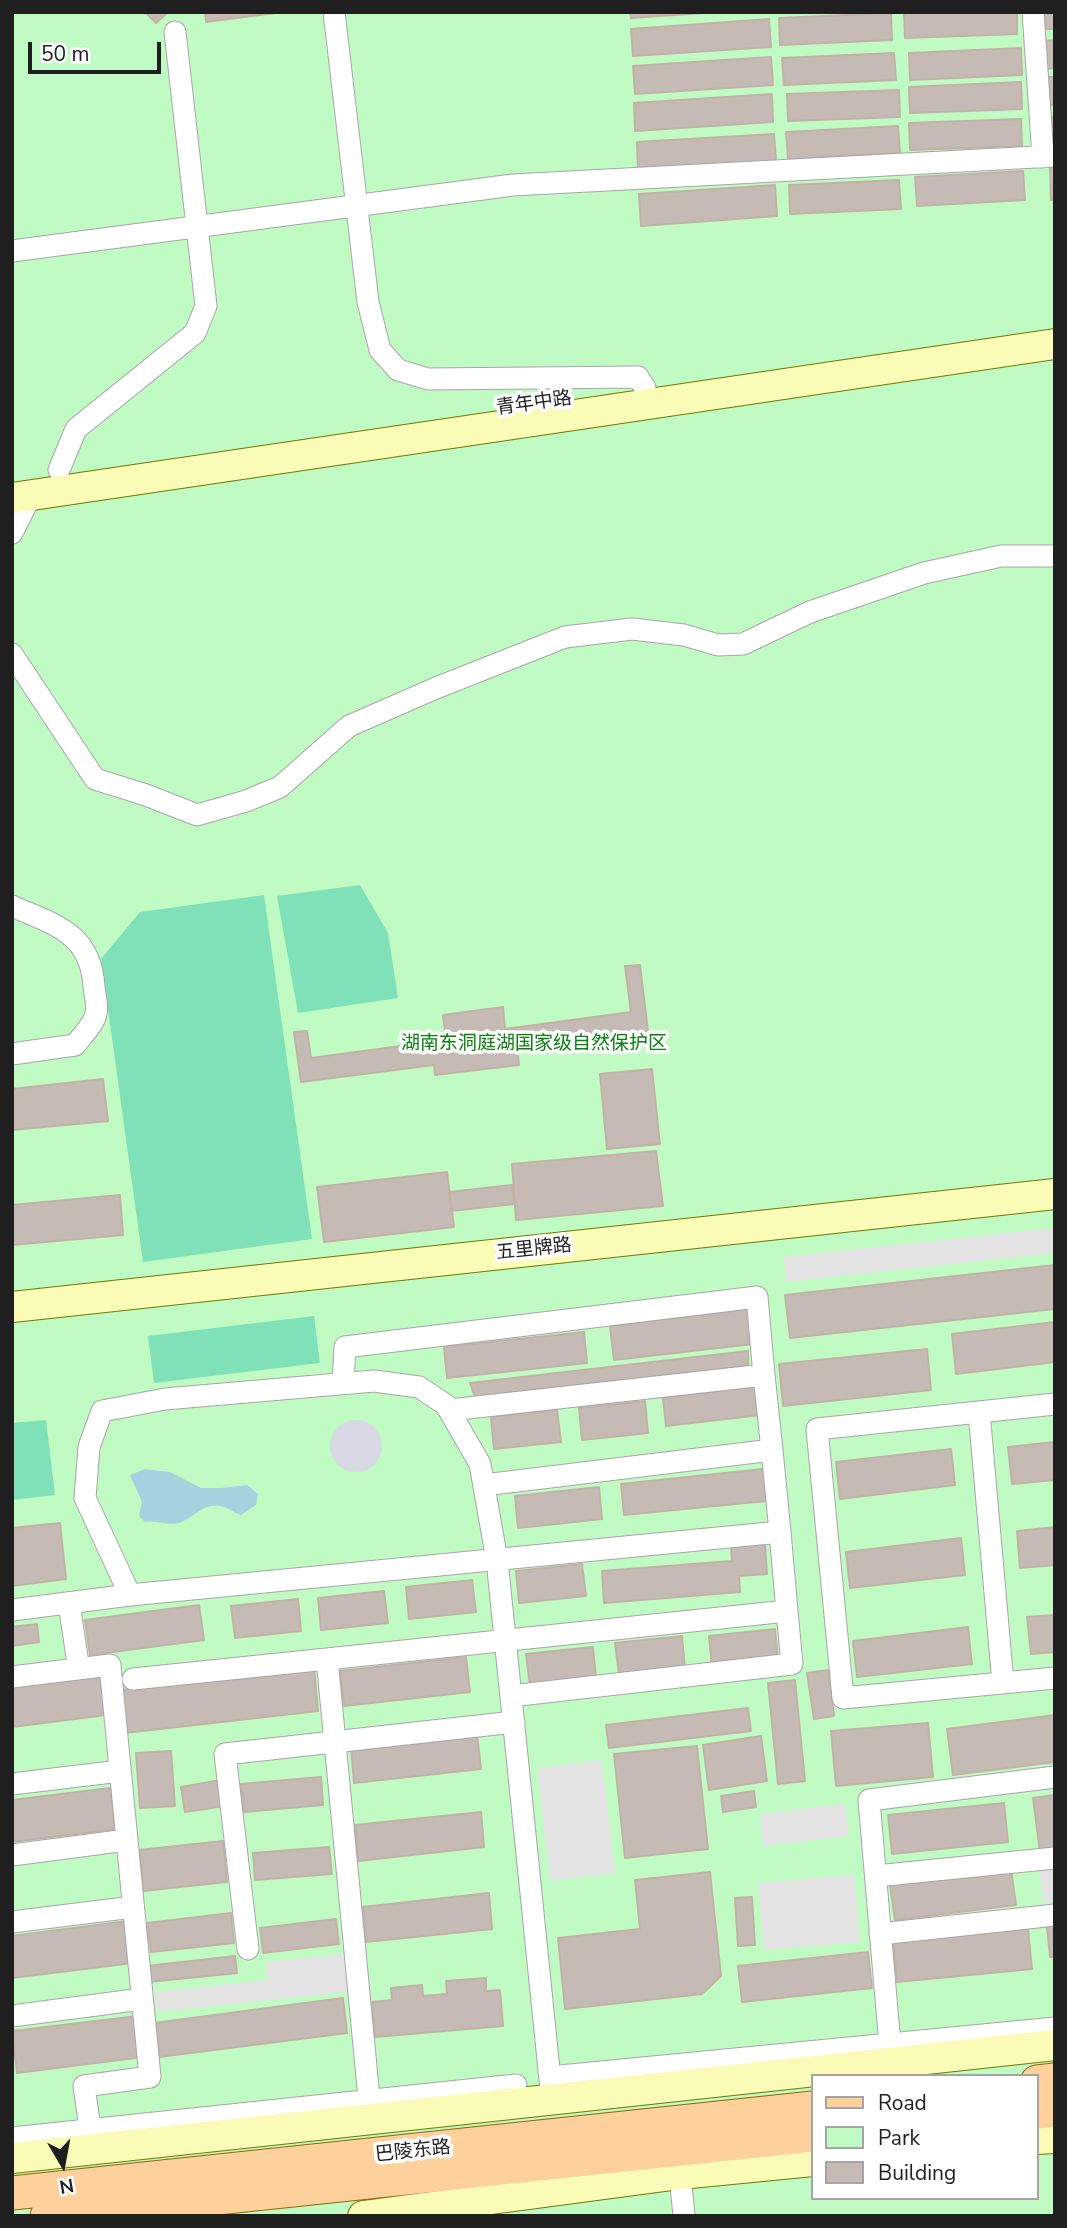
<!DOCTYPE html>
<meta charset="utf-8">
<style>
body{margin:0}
#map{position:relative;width:1067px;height:2228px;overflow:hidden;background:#f0ece4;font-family:"Nunito Sans",sans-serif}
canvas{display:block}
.frame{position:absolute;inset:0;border:14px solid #1f1f1f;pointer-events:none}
.legend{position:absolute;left:811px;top:2074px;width:228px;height:126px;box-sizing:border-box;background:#fff;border:2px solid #a5a5a5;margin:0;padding:9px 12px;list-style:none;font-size:21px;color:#1f1f1f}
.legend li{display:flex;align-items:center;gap:14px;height:35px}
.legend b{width:35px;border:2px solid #a5a5a5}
.north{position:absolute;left:28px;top:2130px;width:70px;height:70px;-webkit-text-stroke:5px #fff;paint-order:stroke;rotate:170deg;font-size:19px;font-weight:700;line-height:28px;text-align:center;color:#1f1f1f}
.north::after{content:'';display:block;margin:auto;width:24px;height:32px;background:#1f1f1f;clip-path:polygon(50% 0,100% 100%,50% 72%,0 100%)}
.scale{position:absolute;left:28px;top:42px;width:133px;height:32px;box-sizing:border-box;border:4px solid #1f1f1f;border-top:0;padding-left:9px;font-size:21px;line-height:24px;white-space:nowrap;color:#1f1f1f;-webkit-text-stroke:5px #fff;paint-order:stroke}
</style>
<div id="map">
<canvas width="1067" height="2228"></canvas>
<div class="frame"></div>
<ul class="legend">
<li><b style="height:9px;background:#fed09b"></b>Road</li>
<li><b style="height:19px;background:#c0fbc3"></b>Park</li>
<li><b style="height:19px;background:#c5bbb4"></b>Building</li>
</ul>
<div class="north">N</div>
<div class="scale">50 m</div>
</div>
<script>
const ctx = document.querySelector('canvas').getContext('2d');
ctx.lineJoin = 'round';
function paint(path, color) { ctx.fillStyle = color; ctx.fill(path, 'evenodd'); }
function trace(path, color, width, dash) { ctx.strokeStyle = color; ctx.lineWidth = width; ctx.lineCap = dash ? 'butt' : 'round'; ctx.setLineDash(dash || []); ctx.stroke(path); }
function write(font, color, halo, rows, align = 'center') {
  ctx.font = font + ' "Nunito Sans","Noto Sans SC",sans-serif'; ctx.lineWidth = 7; ctx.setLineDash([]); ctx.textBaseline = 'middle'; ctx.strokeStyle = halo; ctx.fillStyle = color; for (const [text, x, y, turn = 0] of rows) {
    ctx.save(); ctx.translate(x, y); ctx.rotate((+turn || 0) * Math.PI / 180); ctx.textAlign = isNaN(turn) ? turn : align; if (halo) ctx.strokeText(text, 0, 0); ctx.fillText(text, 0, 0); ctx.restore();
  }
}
const park = new Path2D(`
 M12,12H1055V2216H12ZM813,2076H1037V2198H813Z`);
const pitch = new Path2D(`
 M360,885L388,933L398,998L298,1013L277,896Z
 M264,895L312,1239L143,1262L101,959L140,912Z
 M314,1316L320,1363L154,1383L148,1336Z
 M46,1420L55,1495L12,1500V1423Z`);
const parking = new Path2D(`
 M1055,1228V1253L786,1282L784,1257Z
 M602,1760L615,1873L550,1881L537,1768Z
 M845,1804L849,1836L763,1846L760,1814Z
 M1055,1863V1902L1043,1903L1039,1864Z
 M854,1875L860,1942L764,1950L758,1883Z
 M344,1954L348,1992L157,2012L155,1992L267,1980L266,1962Z`);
const plaza = new Path2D(`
 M330 1446a26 26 0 1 1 52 0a26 26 0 1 1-52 0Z`);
const water = new Path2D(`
 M145,1469L170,1472L201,1488H221L247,1485L258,1494L256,1505L241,1515C234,1513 227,1507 220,1506C203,1503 194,1518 179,1523C167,1526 157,1520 145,1522L139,1516L142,1502L130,1475Z`);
const building = new Path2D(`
 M145,12H168L156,23Z
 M205,12H283L206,22Z
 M630,12H719L631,18Z
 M904,12H1017V34L905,38Z
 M1040,12H1055V29H1041Z
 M891,13L892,40L780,45L779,18Z
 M769,19L771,47L633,56L631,29Z
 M1055,40V68L1043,69L1041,41Z
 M1021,48L1022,75L910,80L909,53Z
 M894,53L896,80L784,85L782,58Z
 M771,57L773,85L635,94L633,66Z
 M1047,77H1055V105H1048Z
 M1021,82L1022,109L910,113L909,87Z
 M899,90L900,117L788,121L787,94Z
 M772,94L773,122L635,131L634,103Z
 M1049,117H1055V145H1050Z
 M1021,119L1022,146L910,150L909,123Z
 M898,126L900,153L788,159L786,132Z
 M774,134L776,161L638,170L637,142Z
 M1050,167H1055V199L1051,200Z
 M1023,171L1025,200L917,206L915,177Z
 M899,180L901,209L790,214L789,185Z
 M775,185L777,216L641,226L639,194Z
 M640,965L648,1031L517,1048L519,1065L435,1075L434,1065L301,1082L294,1032L307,1031L311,1058L446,1040L443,1015L503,1007L505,1029L631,1012L625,966Z
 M652,1069L660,1144L607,1149L600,1074Z
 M103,1079L108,1121L12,1130V1089Z
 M656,1151L663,1206L516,1220L512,1164Z
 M447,1172L454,1227L324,1242L317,1187Z
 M512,1185L514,1204L451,1211L449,1192Z
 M120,1195L123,1235L12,1245V1205Z
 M1055,1265V1309L790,1338L785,1295Z
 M749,1309L753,1344L614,1360L610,1326Z
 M1055,1322V1362L956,1374L952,1334Z
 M584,1332L587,1363L447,1378L444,1347Z
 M927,1349L931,1390L783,1406L779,1364Z
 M748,1351V1366L475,1397L470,1383Z
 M757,1386L761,1415L666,1426L663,1398Z
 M645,1401L648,1433L582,1440L579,1408Z
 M557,1410L561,1442L494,1449L491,1417Z
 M1055,1442V1480L1012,1484L1008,1447Z
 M951,1449L955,1485L840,1499L836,1462Z
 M763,1469L766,1501L624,1515L621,1484Z
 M599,1487L602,1519L518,1528L515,1496Z
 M60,1523L66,1579L12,1586V1528Z
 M1055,1527V1565L1020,1568L1017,1531Z
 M961,1538L965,1575L850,1588L846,1552Z
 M765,1544L767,1574L739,1576L740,1592L604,1603L602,1571L732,1561L731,1546Z
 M582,1564L586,1596L519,1603L516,1571Z
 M472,1580L476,1612L409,1619L406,1587Z
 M384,1591L388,1623L321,1630L318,1598Z
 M298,1599L301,1631L235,1638L231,1606Z
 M199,1605L204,1640L90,1655L85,1620Z
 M1055,1615V1652L1031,1654L1027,1617Z
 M37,1624L39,1642L12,1646V1627Z
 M968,1627L972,1664L857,1677L853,1641Z
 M775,1629L778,1661L712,1668L709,1636Z
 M682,1636L685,1669L619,1675L615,1643Z
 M593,1647L596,1679L530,1686L526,1654Z
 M466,1657L470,1692L344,1706L340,1671Z
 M314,1668L318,1711L125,1733L120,1690Z
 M828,1670L834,1716L814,1719L807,1673Z
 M101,1674L106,1715L12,1727V1685Z
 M795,1680L805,1781L778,1784L768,1683Z
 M748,1708L751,1731L609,1748L606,1725Z
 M1055,1715V1762L953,1775L947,1729Z
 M928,1723L933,1777L836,1786L831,1731Z
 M477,1734L481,1769L354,1783L351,1747Z
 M761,1736L767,1781L709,1790L703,1745Z
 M697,1746L708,1849L625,1858L614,1754Z
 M171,1751L175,1806L140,1808L136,1753Z
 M321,1777L323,1805L244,1812L241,1784Z
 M221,1780L225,1806L185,1812L181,1787Z
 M110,1788L115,1829L12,1842V1800Z
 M754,1791L756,1807L723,1812L721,1796Z
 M1055,1795V1850L1040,1852L1033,1798Z
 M1004,1803L1008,1842L892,1854L888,1815Z
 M481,1812L484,1847L358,1861L355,1825Z
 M223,1841L227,1882L143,1891L139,1850Z
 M329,1847L332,1874L255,1880L253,1853Z
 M1011,1869L1016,1905L895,1920L890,1884Z
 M710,1872L721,1976L702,1994L565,2009L558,1938L640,1929L635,1880Z
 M489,1893L492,1929L366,1942L363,1907Z
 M752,1897L755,1945L738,1946L735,1898Z
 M231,1913L234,1943L151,1952L147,1923Z
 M336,1919L339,1944L263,1953L260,1928Z
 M128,1921L133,1963L12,1978V1936Z
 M1055,1926V1957H1050L1047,1927Z
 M1028,1929L1032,1969L897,1982L893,1942Z
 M868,1952L872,1988L742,2002L738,1966Z
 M235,1956L237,1973L149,1982L147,1966Z
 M486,1978V1991L500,1990L503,2026L375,2037L372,2002L392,2000L391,1988L422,1985L423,1996L447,1994L446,1981Z
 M343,1998L347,2033L159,2057L154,2023Z
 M138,2016L143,2057L17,2073L12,2031Z`);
const street = new Path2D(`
 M334,12L368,302L380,350L398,370L428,379L638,377L645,388
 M1033,12L1043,157
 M12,251L513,185L1055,156
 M59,470L76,429L195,333L206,306L175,32
 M12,533L31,495
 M12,654L95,779L146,795L197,815L246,801L280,787L349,726L436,688L565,637L632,629L684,635L718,645L743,644L810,612L924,573L1001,556H1055
 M12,906C55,925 91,933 94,987C95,995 98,1006 96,1014C94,1024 81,1037 75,1045L12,1054
 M343,1383L345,1347L757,1297L764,1375
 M1055,1404L817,1429L843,1698L1055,1678
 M450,1410L764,1375L772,1450
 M979,1412L1003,1683
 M484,1485L772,1450L780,1532
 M69,1603L77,1657
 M12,1610L130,1595
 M327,1659L787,1611L780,1532L130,1595L85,1498L89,1447L102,1411L165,1399L374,1381L419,1387L446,1405L480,1464L497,1560L552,2099
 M12,1677L110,1665L150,2077L84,2086L93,2149
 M133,1679L327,1659L371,2119
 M511,1696L792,1664L787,1611
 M12,1784L120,1771
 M12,1855L127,1840
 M876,1876L1055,1858
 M12,1922L133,1907
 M880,1934L1055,1915
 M248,1949L225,1754L514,1722
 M12,2016L142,1999
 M891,2057L869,1800L1055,1777
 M550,2077L1055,2028
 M12,2138L516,2085
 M680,2174L684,2216`);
const secondary = new Path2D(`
 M12,498L1055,344
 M12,1307L1055,1194
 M1037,2139L1055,2138
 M12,2158L1055,2045
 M363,2216L680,2174L813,2161`);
const primary = new Path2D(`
 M1037,2082L1055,2080
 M1037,2112L1055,2110
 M12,2193L813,2108
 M47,2216L813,2135`);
const streetNames = [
 ["青年中路",534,404,-8],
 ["五里牌路",534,1250,-6],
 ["巴陵东路",413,2152,-6]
];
const parkNames = [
 ["湖南东洞庭湖国家级自然保护区",534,1044]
];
paint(park, '#c0fbc3');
paint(pitch, '#80e1b9');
paint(parking, '#e3e3e3');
paint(plaza, '#d9d9e6');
paint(water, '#a4d3df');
paint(building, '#c5bbb4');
trace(building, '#c2b2a6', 2);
trace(street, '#a6a6a6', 23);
trace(secondary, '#707902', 32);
trace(primary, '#996200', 35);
trace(street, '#fff', 21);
trace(secondary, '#fafbb7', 30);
trace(primary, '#fed09b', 33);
write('19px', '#1f1f1f', '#fff', streetNames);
write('19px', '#08810f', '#fff', parkNames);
</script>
